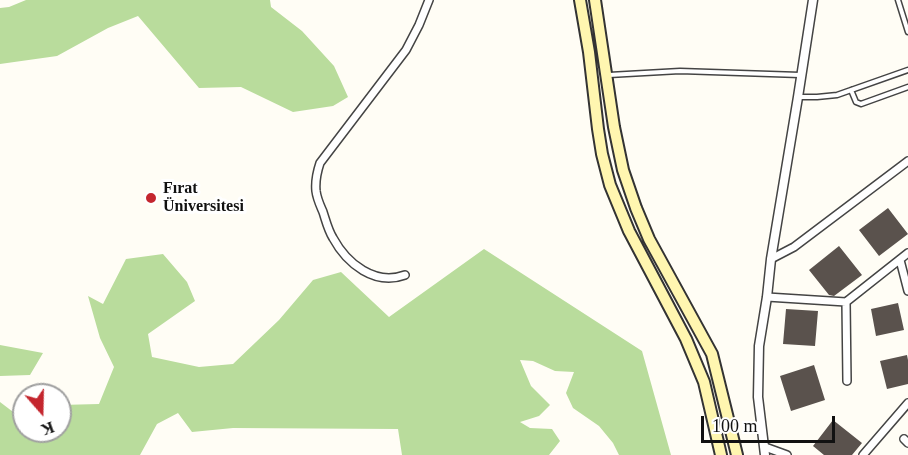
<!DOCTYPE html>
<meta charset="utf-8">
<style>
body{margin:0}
#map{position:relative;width:908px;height:455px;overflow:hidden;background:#fffdf5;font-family:"Times New Roman",serif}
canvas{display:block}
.north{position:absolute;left:12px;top:383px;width:60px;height:60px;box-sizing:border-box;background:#fff;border:2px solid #a0a0a0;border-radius:50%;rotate:160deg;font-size:16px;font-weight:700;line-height:24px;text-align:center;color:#111}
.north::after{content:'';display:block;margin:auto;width:21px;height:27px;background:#c4262e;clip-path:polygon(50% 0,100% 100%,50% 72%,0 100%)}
.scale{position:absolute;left:701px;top:416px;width:134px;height:27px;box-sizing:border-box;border:3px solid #111;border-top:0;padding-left:8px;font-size:18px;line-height:21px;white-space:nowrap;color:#111;-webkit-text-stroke:4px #fff;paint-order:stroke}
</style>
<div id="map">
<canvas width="908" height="455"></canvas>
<div class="north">K</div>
<div class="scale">100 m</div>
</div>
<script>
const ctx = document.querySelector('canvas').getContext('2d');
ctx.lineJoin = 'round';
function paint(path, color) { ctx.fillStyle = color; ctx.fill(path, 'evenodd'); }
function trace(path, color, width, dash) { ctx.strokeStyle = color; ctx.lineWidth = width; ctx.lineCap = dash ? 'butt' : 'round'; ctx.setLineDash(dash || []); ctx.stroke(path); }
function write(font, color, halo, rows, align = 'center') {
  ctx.font = font + ' "Times New Roman",serif'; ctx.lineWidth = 6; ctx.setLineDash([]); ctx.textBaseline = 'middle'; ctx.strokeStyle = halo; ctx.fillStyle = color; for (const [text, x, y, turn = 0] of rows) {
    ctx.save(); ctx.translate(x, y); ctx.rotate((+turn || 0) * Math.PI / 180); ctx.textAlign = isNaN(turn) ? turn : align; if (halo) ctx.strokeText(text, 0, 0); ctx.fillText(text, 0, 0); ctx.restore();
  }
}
const forest = new Path2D(`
 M26,0H270L271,7L302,31L334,66L348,97L333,106L293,112L241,87L199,88L138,16L108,28L57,56L0,64V8L9,7Z
 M484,249L642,351L671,455H619L613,443L599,426L573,408L566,393L574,372L555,371L533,361L520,360L531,386L550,405L539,416L520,422L530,428L552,429L560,441L549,455H402L398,429L233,428L192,432L178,413L157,424L140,455H0V402L21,418H24V431H60V405L99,404L114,367L100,338L88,296L103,304L126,259L163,254L187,282L195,301L148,334L152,357L199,367L233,364L279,320L313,280L341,272L389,317Z
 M0,345L43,353L30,375L0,376Z`);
const building = new Path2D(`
 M888,208L908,234L879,256L859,230Z
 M839,246L862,275L834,296L829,295L809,270Z
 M898,303L904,330L876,336L871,309Z
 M786,309L818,311L815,346L783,344Z
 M907,355L908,360V384L887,389L880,361Z
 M814,365L825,400L791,411L780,376Z
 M833,420L862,443L852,455H824L813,446Z`);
const service = new Path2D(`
 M898,0L908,32
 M609,75L680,71L800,75
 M851,90L856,102L861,104L908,87
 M799,97H817L837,95L908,70`);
const minor = new Path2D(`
 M771,259L794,247L908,161
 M900,260L908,291
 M405,275C375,286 347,264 333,238C328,230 326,221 323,212C320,205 317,199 316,191C315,181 317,172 320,163L406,50L419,25L429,0
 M767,297L846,302
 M847,381L846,302L908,253
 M904,439L908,443
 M765,447L787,455
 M863,455L908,403`);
const tertiary = new Path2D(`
 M765,455L758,397L759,346L767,297L771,259L798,97L813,0`);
const secondary = new Path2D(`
 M580,0L589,52L598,129L602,154L610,185L629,231L686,339L704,382L721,455
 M595,0L614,127L623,170L636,208L649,239L712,354L737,455`);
const markers = [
 [151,198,6,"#c4262e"]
];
const poiNames = [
 ["Fırat",163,189],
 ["Üniversitesi",163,207]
];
paint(forest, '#b9dc9c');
paint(building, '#5a524d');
trace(service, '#444', 7);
trace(minor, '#444', 10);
trace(tertiary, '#444', 11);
trace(secondary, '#333', 14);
trace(service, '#fff', 4);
trace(minor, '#fff', 7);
trace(tertiary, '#fff', 8);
trace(secondary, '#fff6b0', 10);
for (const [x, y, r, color] of markers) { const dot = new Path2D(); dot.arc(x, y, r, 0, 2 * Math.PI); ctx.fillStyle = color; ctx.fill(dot); trace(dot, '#fff', 2); }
write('bold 16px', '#111', '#fff', poiNames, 'left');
</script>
